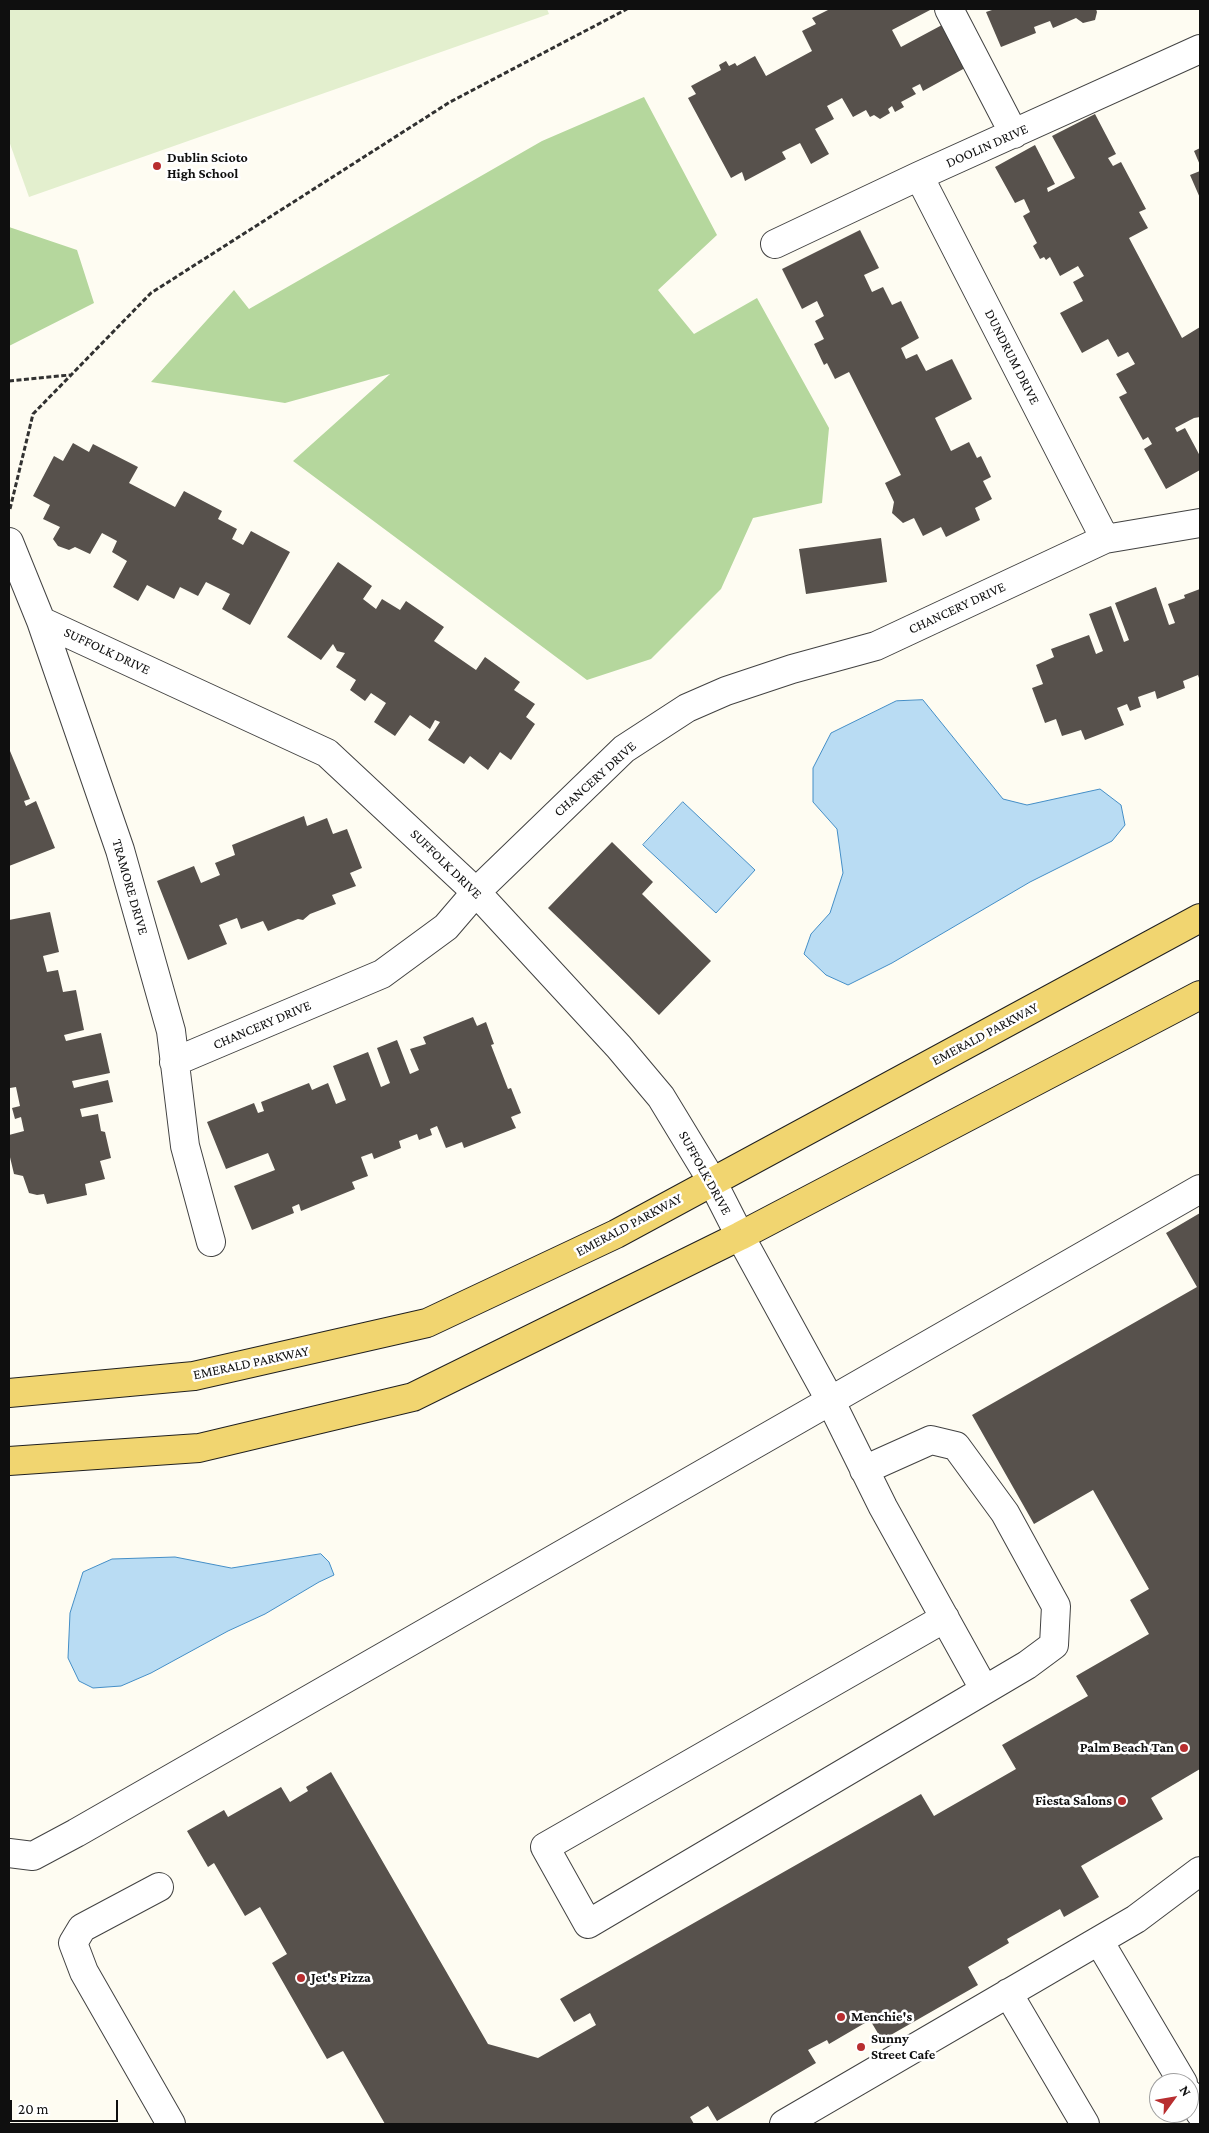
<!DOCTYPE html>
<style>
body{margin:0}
#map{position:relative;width:1209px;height:2133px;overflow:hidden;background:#fefcf2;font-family:"Crimson Pro",serif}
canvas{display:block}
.frame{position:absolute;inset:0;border:10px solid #0f0f0f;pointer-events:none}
.north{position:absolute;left:1149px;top:2073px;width:50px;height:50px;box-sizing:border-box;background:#fff;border:1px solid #9f9f9f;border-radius:50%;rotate:58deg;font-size:14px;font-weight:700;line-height:20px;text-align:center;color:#0f0f0f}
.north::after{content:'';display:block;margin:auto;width:18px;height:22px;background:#b82e30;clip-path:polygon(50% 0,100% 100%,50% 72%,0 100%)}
.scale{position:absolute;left:10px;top:2100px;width:108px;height:22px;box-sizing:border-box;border:2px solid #0f0f0f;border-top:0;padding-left:6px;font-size:15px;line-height:18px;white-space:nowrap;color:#0f0f0f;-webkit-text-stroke:4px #fff;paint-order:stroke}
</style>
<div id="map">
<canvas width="1209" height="2133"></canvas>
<div class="frame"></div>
<div class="north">N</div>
<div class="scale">20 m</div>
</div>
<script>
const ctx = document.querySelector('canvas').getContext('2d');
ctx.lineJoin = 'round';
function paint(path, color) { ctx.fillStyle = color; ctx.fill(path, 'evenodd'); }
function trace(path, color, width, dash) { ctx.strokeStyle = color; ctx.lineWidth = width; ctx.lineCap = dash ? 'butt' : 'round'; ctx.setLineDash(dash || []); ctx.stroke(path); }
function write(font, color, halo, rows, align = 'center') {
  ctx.font = font + ' "Crimson Pro",serif'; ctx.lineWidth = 5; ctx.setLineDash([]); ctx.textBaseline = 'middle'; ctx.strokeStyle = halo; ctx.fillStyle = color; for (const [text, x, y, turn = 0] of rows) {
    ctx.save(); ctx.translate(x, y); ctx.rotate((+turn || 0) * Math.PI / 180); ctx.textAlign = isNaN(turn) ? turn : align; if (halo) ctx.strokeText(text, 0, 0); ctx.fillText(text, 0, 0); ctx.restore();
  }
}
const forest = new Path2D(`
 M644,97L717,235L658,290L694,334L757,298L829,428L822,503L753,518L721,589L651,659L587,680L293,461L390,374L285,403L151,382L234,290L249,309L542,141Z
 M9,227L77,250L94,303L9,346Z`);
const pitch = new Path2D(`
 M9,9H547L549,14L29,197L9,141Z`);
const water = new Path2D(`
 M923,700L1003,799L1027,805L1100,789L1121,805L1125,825L1112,841L1030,882L892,963L848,985L826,975L804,954L811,934L830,913L843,873L837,829L813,802V768L831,733L896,701Z
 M683,802L755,870L716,913L643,845Z
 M321,1554L329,1562L334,1575L319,1582L265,1614L228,1631L151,1673L121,1686L93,1688L79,1681L68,1658L70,1613L83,1572L112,1559L175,1557L231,1568Z`);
const building = new Path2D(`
 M830,9H932L892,30L901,47L942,25L965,68L923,91L920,84L912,88L916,94L901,102L904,107L895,112L892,106L888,109L890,113L880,119L874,115L870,117L866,110L853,117L842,98L827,106L834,119L815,129L829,154L811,164L800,143L782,152L786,159L745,181L742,172L731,178L688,98L696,94L691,86L721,70L719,65L726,61L729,66L735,63L737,66L755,56L766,76L812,51L802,31L816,24L812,18Z
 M995,9H1096L1097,12L1095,20L1083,23L1076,18L1053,28L1050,21L1034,27L1036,33L1001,47L986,12Z
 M1095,114L1116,154L1108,158L1113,166L1121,162L1146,209L1139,212L1148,228L1129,238L1182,338L1200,327V417L1194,418L1175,428L1177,432L1185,428L1200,456V470L1166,489L1144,449L1152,444L1148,437L1143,440L1119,397L1127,393L1116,374L1135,364L1128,352L1118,357L1108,339L1082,353L1060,313L1083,301L1073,282L1084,276L1078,266L1060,276L1050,257L1046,260L1044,257L1040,259L1033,246L1037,243L1023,216L1030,212L1024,199L1015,203L995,167L1035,145L1055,184L1047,188L1048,192L1075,178L1052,136Z
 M1200,148V165L1194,151Z
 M1200,171V198L1190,175Z
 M860,230L879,268L864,275L872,292L883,287L892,305L901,301L919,338L901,348L906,359L917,354L926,371L952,359L972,399L935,418L951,451L969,442L977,458L981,456L991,477L983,481L992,499L975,508L980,520L946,537L941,527L923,536L914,518L903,523L892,513L894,502L885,483L901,475L849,372L835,379L827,363L824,365L814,344L824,339L815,321L824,316L817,301L802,309L782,269Z
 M73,443L89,452L93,444L138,467L129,483L175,507L184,491L222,511L218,519L237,529L232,539L243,545L251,531L290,552L250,625L222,609L230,594L206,582L198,596L180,587L174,599L147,585L138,601L113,587L127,561L112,552L117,541L102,533L90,554L75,547L69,550L58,546L53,539L60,527L43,519L50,505L33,496L54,456L63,461Z
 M881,538L887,582L806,594L799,549Z
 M338,562L372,586L363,599L376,609L382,599L400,610L406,601L444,627L434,641L476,670L485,657L520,682L514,690L535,704L526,717L535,724L511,760L500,752L488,770L470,756L464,764L428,740L440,722L435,720L430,729L410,715L395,736L374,722L386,703L371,693L365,701L350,690L356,680L336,667L345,653L337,651L333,644L321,660L287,637Z
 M1156,587L1169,625L1175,623L1168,604L1185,598L1184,595L1200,589V681L1198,675L1183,681L1185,688L1157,699L1155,691L1138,697L1141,707L1130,711L1127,704L1117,708L1124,725L1085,740L1081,730L1062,736L1056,719L1045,723L1032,688L1043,684L1036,665L1054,657L1051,649L1089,635L1096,654L1103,651L1089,614L1111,606L1124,642L1129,640L1115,603Z
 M9,751H10L30,799L24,801L26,806L36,801L55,848L9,866Z
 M304,816L307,826L327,818L333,834L347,829L362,868L350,873L356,886L332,895L336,904L310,914L303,920L298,919L268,931L263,921L241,929L237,918L219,925L227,944L188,960L157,881L194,866L201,883L220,875L215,863L235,855L232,845Z
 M612,842L653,882L642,894L711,961L659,1015L548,908Z
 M50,912L59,952L43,956L47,972L58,970L63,992L76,990L84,1030L64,1035L66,1041L101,1033L110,1073L72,1081L74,1088L108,1080L113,1102L80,1109L82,1117L98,1114L101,1131L105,1132L111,1158L100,1161L105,1179L85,1184L87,1195L47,1204L44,1194L37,1195L29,1193L23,1176L14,1174L9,1153V1135L24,1131L21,1117L15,1119L12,1108L20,1106L16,1087L10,1088L9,1083V920Z
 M473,1017L477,1026L486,1022L494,1044L491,1045L508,1089L511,1088L521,1113L511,1117L516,1128L464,1148L462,1142L446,1148L437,1126L430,1129L432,1135L419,1140L417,1134L399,1141L401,1148L374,1159L372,1153L361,1157L368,1176L352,1182L355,1189L301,1211L299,1204L292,1207L294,1213L252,1230L234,1186L275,1170L268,1153L226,1169L207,1122L254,1103L258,1113L264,1111L261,1102L309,1083L312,1090L328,1083L336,1104L346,1100L333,1066L368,1052L381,1087L390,1083L377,1048L397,1040L410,1074L419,1070L410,1049L426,1044L423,1037Z
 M1200,1213V1769L1151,1798L1163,1819L1081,1866L1099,1897L1064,1917L1060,1909L1007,1939L1009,1943L968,1967L978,1985L882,2040L870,2020L829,2044L827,2040L808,2050L816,2063L717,2121L708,2106L690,2117L694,2124H385L343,2051L327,2059L272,1963L287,1954L260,1907L245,1916L214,1863L208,1867L187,1831L224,1810L228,1817L281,1787L290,1802L308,1791L306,1787L331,1772L488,2044L538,2058L596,2025L590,2013L574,2022L560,1999L921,1794L934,1816L1016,1769L1002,1745L1088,1696L1076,1676L1149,1634L1130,1600L1149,1589L1093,1490L1034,1524L972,1415L1197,1287L1166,1233Z`);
const path = new Path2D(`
 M9,381L70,375
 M10,509L33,414L151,293L450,102L627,9`);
const minor = new Path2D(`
 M949,9L1014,134
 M919,176L1105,539
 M775,244L919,176L1200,49
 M9,542L41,621L120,850L171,1031L185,1146L211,1242
 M41,621L327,753L476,892L619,1047L661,1097L712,1181L740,1236L830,1400L883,1507L984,1689
 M174,1062L382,974L446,927L476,892L624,749L687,708L726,691L792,669L876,646L1105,539L1200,523
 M864,1470L931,1440L956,1446L1005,1513L1056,1606L1054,1645L1027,1665L588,1924L545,1847L945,1618
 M9,1853L33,1856L76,1833L1200,1189
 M159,1887L82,1928L73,1943L84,1972L171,2124
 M1099,1941L1183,2083
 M1008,1993L1085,2124
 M1189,2094L1200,2113
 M784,2124L1136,1919L1200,1871`);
const major = new Path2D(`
 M9,1393L194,1376L427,1323L616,1234L1200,918
 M9,1461L199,1448L413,1397L740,1236L1200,995`);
const markers = [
 [157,166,5,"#b82e30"],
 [1184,1748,5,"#b82e30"],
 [1122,1801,5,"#b82e30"],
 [301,1978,5,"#b82e30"],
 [841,2017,5,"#b82e30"],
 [861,2047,5,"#b82e30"]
];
const streetNames = [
 ["DOOLIN DRIVE",987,146,-24],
 ["DUNDRUM DRIVE",1012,357,63],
 ["CHANCERY DRIVE",957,608,-25],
 ["SUFFOLK DRIVE",107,651,25],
 ["CHANCERY DRIVE",595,779,-42],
 ["SUFFOLK DRIVE",446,864,44],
 ["TRAMORE DRIVE",130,887,74],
 ["CHANCERY DRIVE",262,1025,-23],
 ["EMERALD PARKWAY",985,1034,-28],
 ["SUFFOLK DRIVE",705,1173,61],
 ["EMERALD PARKWAY",629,1225,-28],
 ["EMERALD PARKWAY",251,1363,-12]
];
const poiNames = [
 ["Dublin Scioto",167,158],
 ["High School",167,174],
 ["Palm Beach Tan",1174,1748,"right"],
 ["Fiesta Salons",1112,1801,"right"],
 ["Jet's Pizza",311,1978],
 ["Menchie's",851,2017],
 ["Sunny",871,2039],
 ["Street Cafe",871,2055]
];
paint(forest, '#b5d79d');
paint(pitch, '#e3efce');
paint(water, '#b9dcf3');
trace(water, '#448ec6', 1);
paint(building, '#57514c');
trace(minor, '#424242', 30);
trace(major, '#202020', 30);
trace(path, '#313131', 3, [5, 2.5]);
trace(minor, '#fff', 28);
trace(major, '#f1d570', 28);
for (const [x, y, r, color] of markers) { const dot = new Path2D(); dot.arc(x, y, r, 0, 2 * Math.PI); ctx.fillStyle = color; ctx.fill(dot); trace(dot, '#fff', 2); }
write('14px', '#0f0f0f', '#fff', streetNames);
write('bold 14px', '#0f0f0f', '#fff', poiNames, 'left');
</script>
